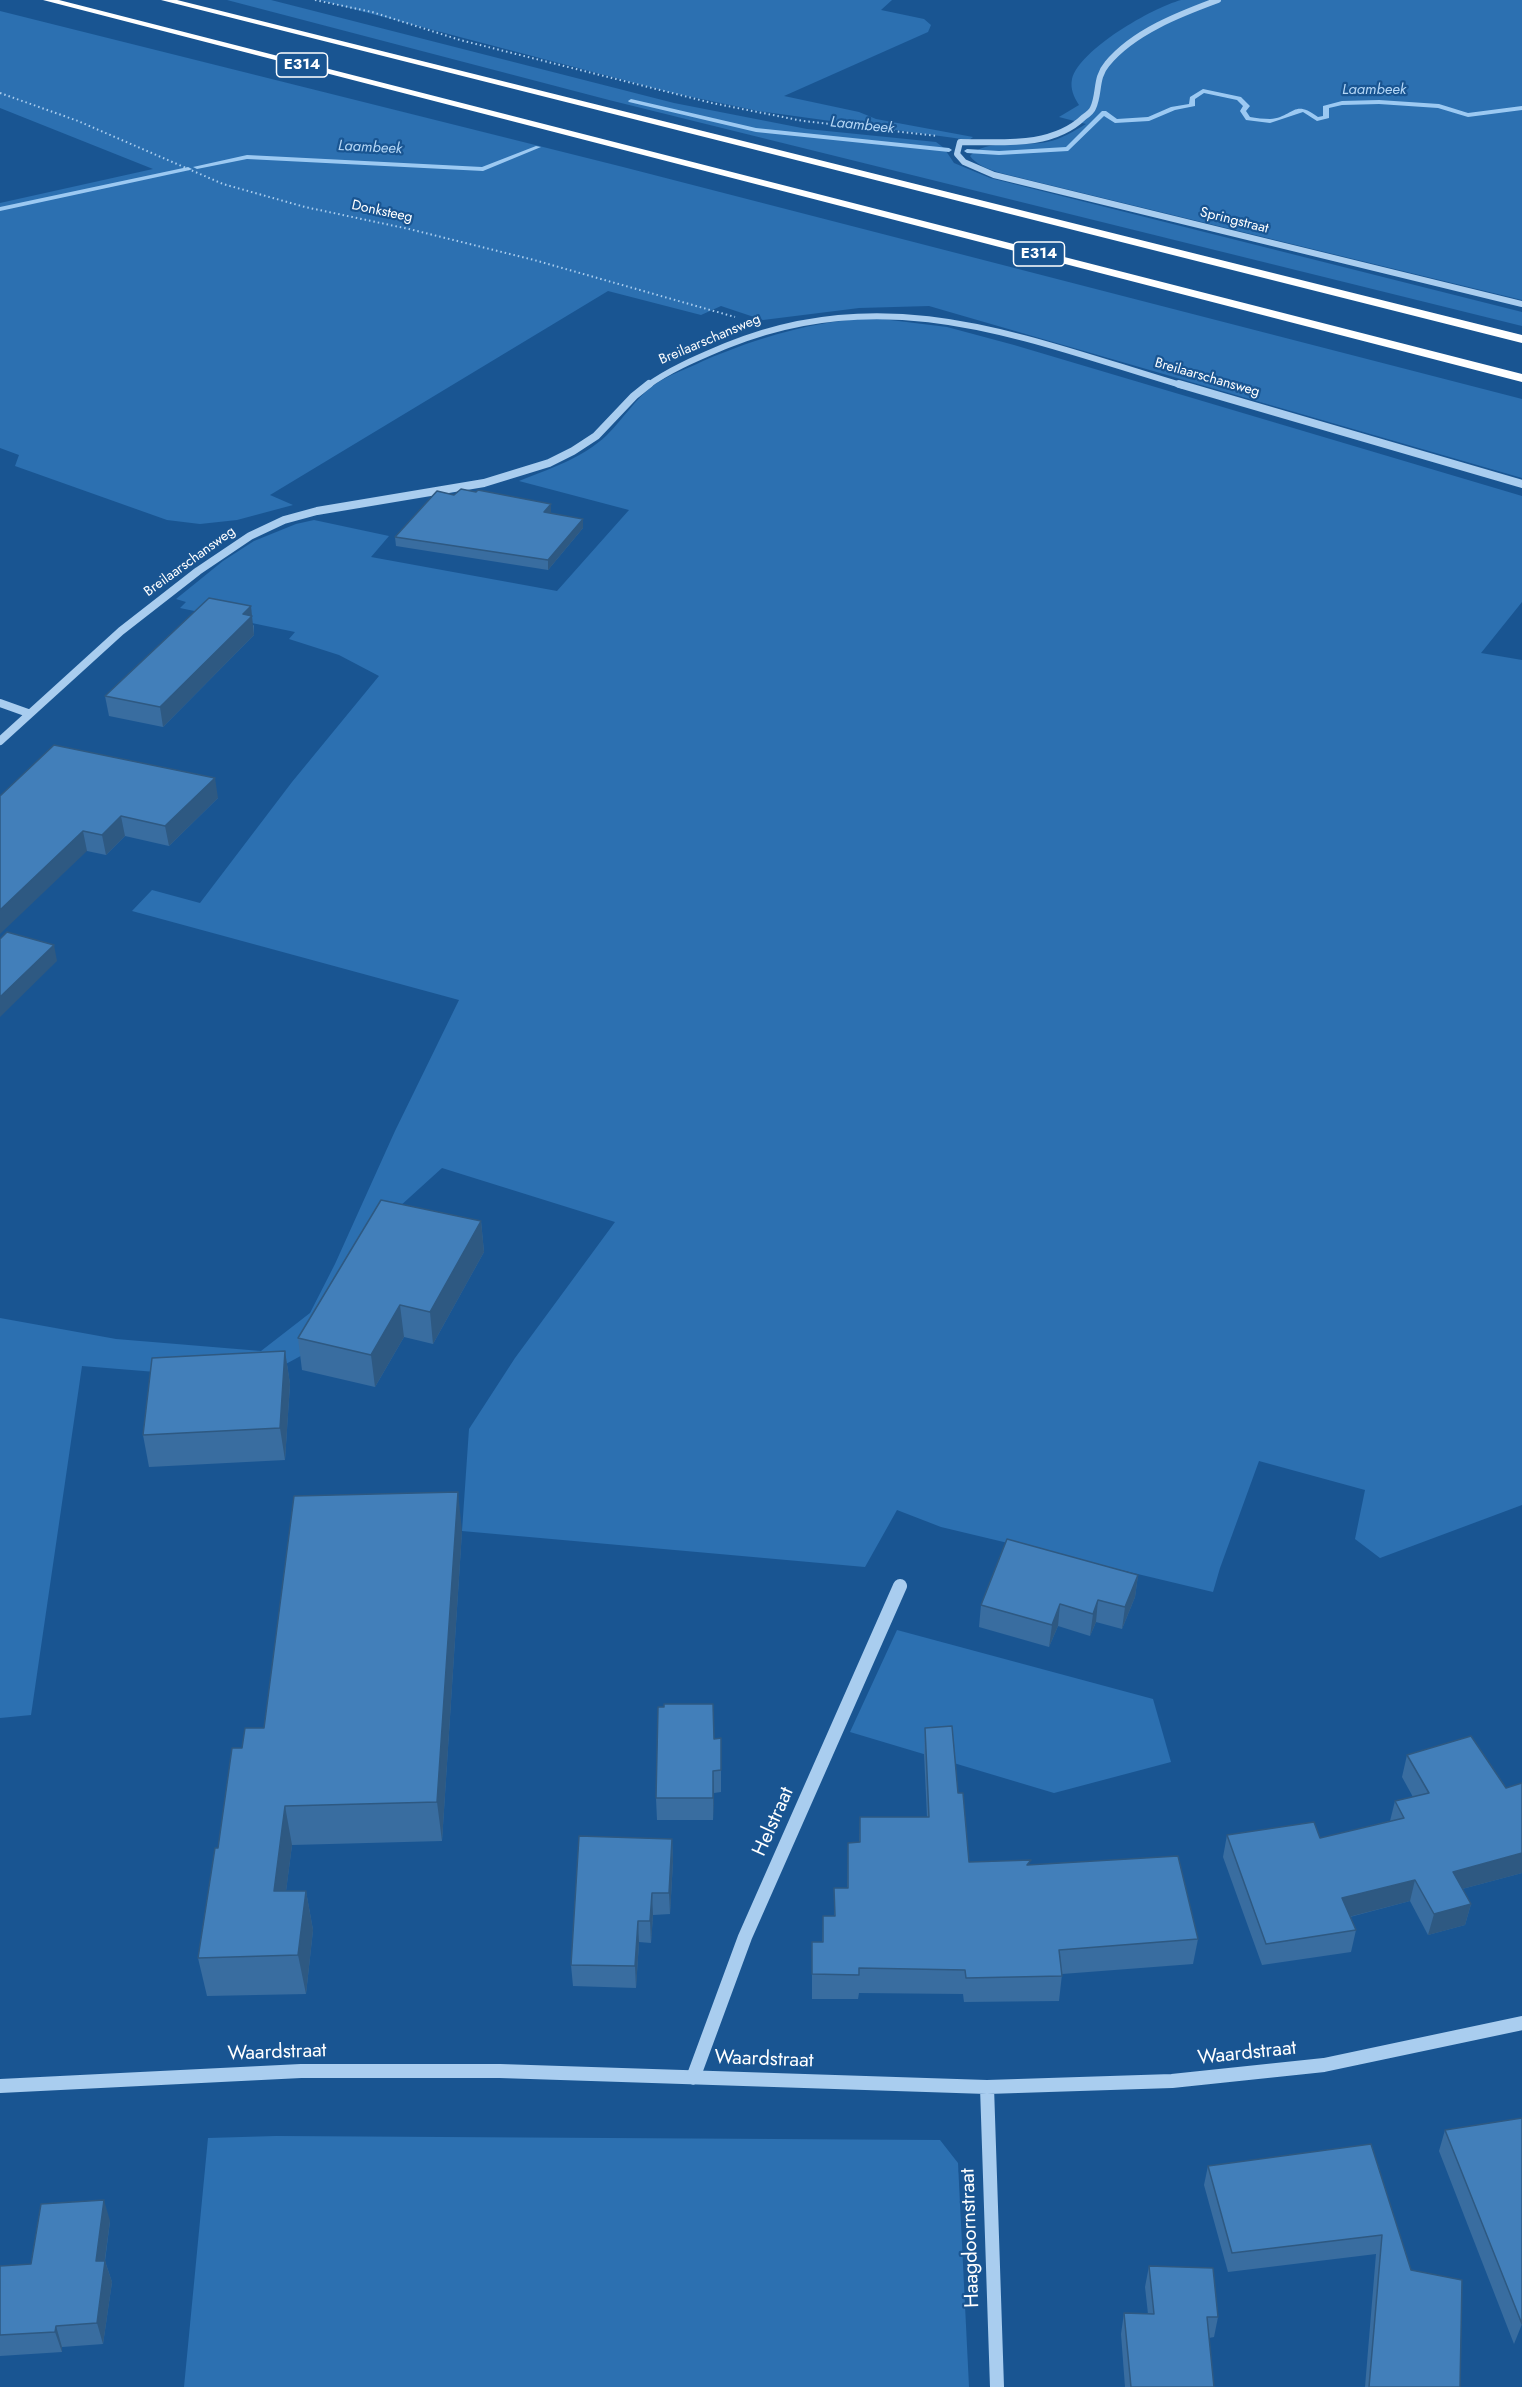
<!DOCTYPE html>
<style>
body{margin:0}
canvas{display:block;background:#195592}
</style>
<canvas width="1522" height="2387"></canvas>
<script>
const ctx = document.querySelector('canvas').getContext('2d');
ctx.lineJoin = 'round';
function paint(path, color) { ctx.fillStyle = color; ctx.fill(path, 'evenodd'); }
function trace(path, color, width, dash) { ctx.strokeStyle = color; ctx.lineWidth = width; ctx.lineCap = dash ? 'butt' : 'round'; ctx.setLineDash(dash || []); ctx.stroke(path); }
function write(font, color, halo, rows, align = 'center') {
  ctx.font = font + ' Jost,sans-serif'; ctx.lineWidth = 4.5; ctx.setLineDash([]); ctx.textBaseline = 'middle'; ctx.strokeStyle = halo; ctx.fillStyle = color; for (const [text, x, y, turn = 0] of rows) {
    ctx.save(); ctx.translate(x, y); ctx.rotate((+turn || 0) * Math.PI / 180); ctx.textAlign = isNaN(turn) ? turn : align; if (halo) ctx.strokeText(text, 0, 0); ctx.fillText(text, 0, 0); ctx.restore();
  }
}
const green = new Path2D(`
 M227,0H271L674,103L807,129L936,142L944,148L954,163L990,178L1522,312V326L609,100Z
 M319,0H892L881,10L924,19L931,25L928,32L784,96L859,112L876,119L973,137L969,140L758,111L673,93Z
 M1181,0H1522V300L1025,179C1008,174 981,171 970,156C985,138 1026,147 1047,142C1062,139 1074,131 1086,124L1059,117L1079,105C1074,97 1070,89 1072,79C1080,49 1152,8 1181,0Z
 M0,11L623,167L1522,399V478L929,306L859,308L763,320L721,306L701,315L608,291L270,495L293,505L237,520L200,524L167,520L15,466L19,455L0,448V203L153,169L0,108Z
 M874,318L947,327L1014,345L1522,496V602L1481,653L1522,660V1505L1380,1558L1355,1539L1365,1490L1259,1461L1220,1568L1213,1592L941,1527L897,1510L865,1567L462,1531L469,1429L515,1358L615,1222L442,1168L399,1207L308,1352L271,1372L242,1379L82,1366L31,1715L0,1718V1318L116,1339L261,1351L310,1313L335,1264L395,1131L459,1000L132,911L152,890L200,903L292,782L379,676L339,655L289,639L295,632L180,608L186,602L176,599L223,561L254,541L296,524L314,520L389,536L371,557L557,591L629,510L519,481C549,469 583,458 607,435C623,419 636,398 654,385C668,375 687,369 703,361C759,337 813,321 874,318Z
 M897,1630L1153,1699L1171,1762L1054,1793L850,1732Z
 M276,2136L940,2140L958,2163L969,2387H184L208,2138Z`);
const stream = new Path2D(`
 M1203,89L1241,97L1250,106L1246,111L1250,117C1256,118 1264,119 1270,119C1294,117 1293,98 1318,117L1323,116V106L1342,101L1379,100L1439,104L1468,113L1522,106V110L1468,117L1438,108L1379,104L1342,105L1329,108V118L1317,121L1303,112L1270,123L1246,120L1240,111L1243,106L1237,100L1204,93L1195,99V106L1175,110L1149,121L1115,123L1104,116L1068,151L999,155L967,153L964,151L967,149L999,151L1066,147L1102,111H1106L1117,119L1148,117L1171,107L1189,104L1190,97Z
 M631,99L756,128L949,148L952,150L949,152L756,132L629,102L628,101Z
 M536,146L541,147L483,171L247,159L197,169L193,167L247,155L482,167Z
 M188,167L192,169L190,170L0,211V207Z`);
const path = new Path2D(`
 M315,0L372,12L460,40L712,103L803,121L938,136
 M0,93L78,121L223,184L305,207L409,229L534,260L735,317`);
const minorFar2 = new Path2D(`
 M1218,0C1180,14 1133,32 1107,64C1095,78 1100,93 1093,108C1092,111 1087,115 1084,117C1052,148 1001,142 960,142L957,154L964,162L994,175L1522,304
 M647,386C672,368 700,357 728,345C890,279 1028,340 1184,386`);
const minorFar1 = new Path2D(`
 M1179,384L1522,484
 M0,703L28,713
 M0,741L121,631L198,571L250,536L284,520L317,511L484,483L549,463L573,451L596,436L634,396L649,384`);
const minor = new Path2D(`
 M693,2078L745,1937L900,1586
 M0,2086L301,2071H500L987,2087L1172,2081L1324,2065L1522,2023
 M987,2087L997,2387`);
const highway = new Path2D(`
 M43,0H59L1522,374V382Z
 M161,0H177L1522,335V343Z`);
const wall = new Path2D(`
 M454,495L551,504V513L583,519V528L548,570L396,546L395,537Z
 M254,625V635L163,727L109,716L105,696Z
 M0,796L218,798L169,846L125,836L106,855L87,851Z
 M481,1221L484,1252L433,1344L404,1337L375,1387L302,1370L298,1338Z
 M285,1351L290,1384L285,1460L149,1467L143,1435Z
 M462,1531L442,1841L292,1845L286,1891H306L313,1930L306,1994L207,1996L198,1958L242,1748L264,1728Z
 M1138,1575L1135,1597L1122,1629L1096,1622L1090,1636L1058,1626L1049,1647L979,1627L981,1605Z
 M925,1728L958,1793L969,1862L1030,1865L1198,1939L1193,1964L1062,1974L1059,2001L964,2002L963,1994L859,1993L858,1999H812V1942H822L823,1916H834V1888H847L848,1843L859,1842L860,1817H927L924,1753Z
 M721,1738V1792L714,1793L713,1820H657L656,1798L714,1739Z
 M1407,1755L1506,1788L1522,1783V1873L1462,1889L1471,1904L1465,1925L1428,1935L1410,1901L1350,1917L1356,1930L1351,1952L1262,1965L1223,1857L1227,1835L1320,1838L1390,1821L1395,1801L1413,1797L1402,1777Z
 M672,1839L673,1861L670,1914L653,1915L651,1943L639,1942L636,1988L573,1986L571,1965Z
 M1445,2130L1522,2324L1514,2344L1439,2151Z
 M1371,2144L1411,2270L1460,2387H1365L1376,2254L1228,2272L1204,2185L1208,2166Z
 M110,2221L105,2261L112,2282L103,2344L62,2347V2352L0,2356V2266L31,2264Z
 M1149,2266L1218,2317L1214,2337L1209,2338L1214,2387H1125L1121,2334L1124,2313L1148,2314L1145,2287Z`);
const shadedWall = new Path2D(`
 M551,504V514L544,512Z
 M583,519V528L548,570V560Z
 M251,606L254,635L163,727L160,707Z
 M215,778L218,798L169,846L165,826Z
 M121,816L125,836L106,855L102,835Z
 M83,831L87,851L0,934V910Z
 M54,945L57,961L0,1017V997Z
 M481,1221L484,1252L433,1344L430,1312Z
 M400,1305L404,1337L375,1387L371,1355Z
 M285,1351L290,1384L285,1460L280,1428Z
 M458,1492L462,1531L442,1841L437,1802Z
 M1138,1575L1135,1597L1122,1629L1125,1607Z
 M1098,1600L1096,1622L1090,1636L1093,1614Z
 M1060,1604L1058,1626L1049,1647L1052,1625Z
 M713,1771L714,1793L713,1820Z
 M285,1806L292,1845L281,1930L274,1891Z
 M672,1839L673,1861L670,1914L669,1893Z
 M1522,1853V1873L1447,1893L1453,1872Z
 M1415,1880L1410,1901L1337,1920L1342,1898Z
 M306,1891L313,1930L306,1994L298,1955Z
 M652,1893L653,1915L651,1943L650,1921Z
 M1471,1904L1465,1925L1428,1935L1434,1914Z
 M638,1921L639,1942L636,1988L635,1966Z
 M104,2200L110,2221L102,2281L96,2261Z
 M105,2261L112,2282L103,2344L97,2323Z
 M56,2326L62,2347V2352L55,2332Z`);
const building = new Path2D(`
 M461,489L476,492L478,490L551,504L544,512L583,519L548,560L395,537L437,491L454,495Z
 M209,598L251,606L243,614L252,616L160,707L105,696Z
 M54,745L215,778L165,826L121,816L102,835L83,831L0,910V796Z
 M7,932L54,945L0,997V939Z
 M381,1200L481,1221L430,1312L400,1305L371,1355L298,1338Z
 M285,1351L280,1428L143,1435L152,1358Z
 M458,1492L437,1802L285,1806L274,1891H306L298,1955L198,1958L215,1848H218L232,1748H242L245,1728H264L294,1496Z
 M1007,1539L1138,1575L1125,1607L1098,1600L1093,1614L1060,1604L1052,1625L981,1605Z
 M664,1704H713L714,1739L721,1738V1770L713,1771V1798H656L658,1707H664Z
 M952,1726L958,1793H963L969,1862L1031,1860L1027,1865L1178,1856L1198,1939L1059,1950L1062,1976L966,1978L965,1970L859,1968V1975L812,1974V1942H823V1916H835L834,1888H848V1843L860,1842V1817H929L925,1728Z
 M1471,1736L1506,1788L1522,1783V1853L1453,1872L1471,1904L1434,1914L1415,1880L1342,1898L1356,1930L1266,1944L1227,1835L1314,1822L1320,1838L1404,1818L1395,1801L1429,1793L1407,1755Z
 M579,1836L672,1839L669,1893H652L650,1921H638L635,1966L571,1965Z
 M1522,2118V2324L1445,2130Z
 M1371,2144L1411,2270L1462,2280L1460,2387H1369L1382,2235L1232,2253L1208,2166Z
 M104,2200L96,2261H105L97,2323L56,2326L55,2332L0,2335V2266L31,2264L41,2204Z
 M1149,2266L1213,2268L1218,2317H1207L1214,2387H1131L1124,2313L1154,2314Z`);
const farStreetnames = [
 ["Donksteeg",382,212,12],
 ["Springstraat",1234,221,14],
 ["Breilaarschansweg",710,340,-23],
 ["Breilaarschansweg",1207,378,16],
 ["Breilaarschansweg",190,562,-36]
];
const shields = [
 [302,65,51],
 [1039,254,51]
];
const shieldNames = [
 ["E314",302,65],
 ["E314",1039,254]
];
const farWaternames = [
 ["Laambeek",1374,90],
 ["Laambeek",862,126,6],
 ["Laambeek",370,148,3]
];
const nearStreetnames = [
 ["Helstraat",774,1822,-66],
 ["Waardstraat",277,2053,-2],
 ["Waardstraat",1247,2054,-6],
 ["Waardstraat",764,2060,2],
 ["Haagdoornstraat",971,2238,-92]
];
paint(green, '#2c70b1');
paint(stream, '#9cc9f2');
trace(path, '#a9cdef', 2, [1.5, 3]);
trace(minorFar2, '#a9cdef', 6);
trace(minorFar1, '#a9cdef', 8);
trace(minor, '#a9cdef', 14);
paint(highway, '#fff');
paint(wall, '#396da0');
paint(shadedWall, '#2e5982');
paint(building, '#427fba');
trace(building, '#2e5982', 1.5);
write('14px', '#fff', '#195592', farStreetnames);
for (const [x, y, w] of shields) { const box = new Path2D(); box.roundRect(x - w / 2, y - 12, w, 24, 4.5); ctx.fillStyle = '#195592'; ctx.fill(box); trace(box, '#fff', 1.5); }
write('bold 15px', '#fff', null, shieldNames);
write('italic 15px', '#b5d7f6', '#195592', farWaternames);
write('20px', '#fff', '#195592', nearStreetnames);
</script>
